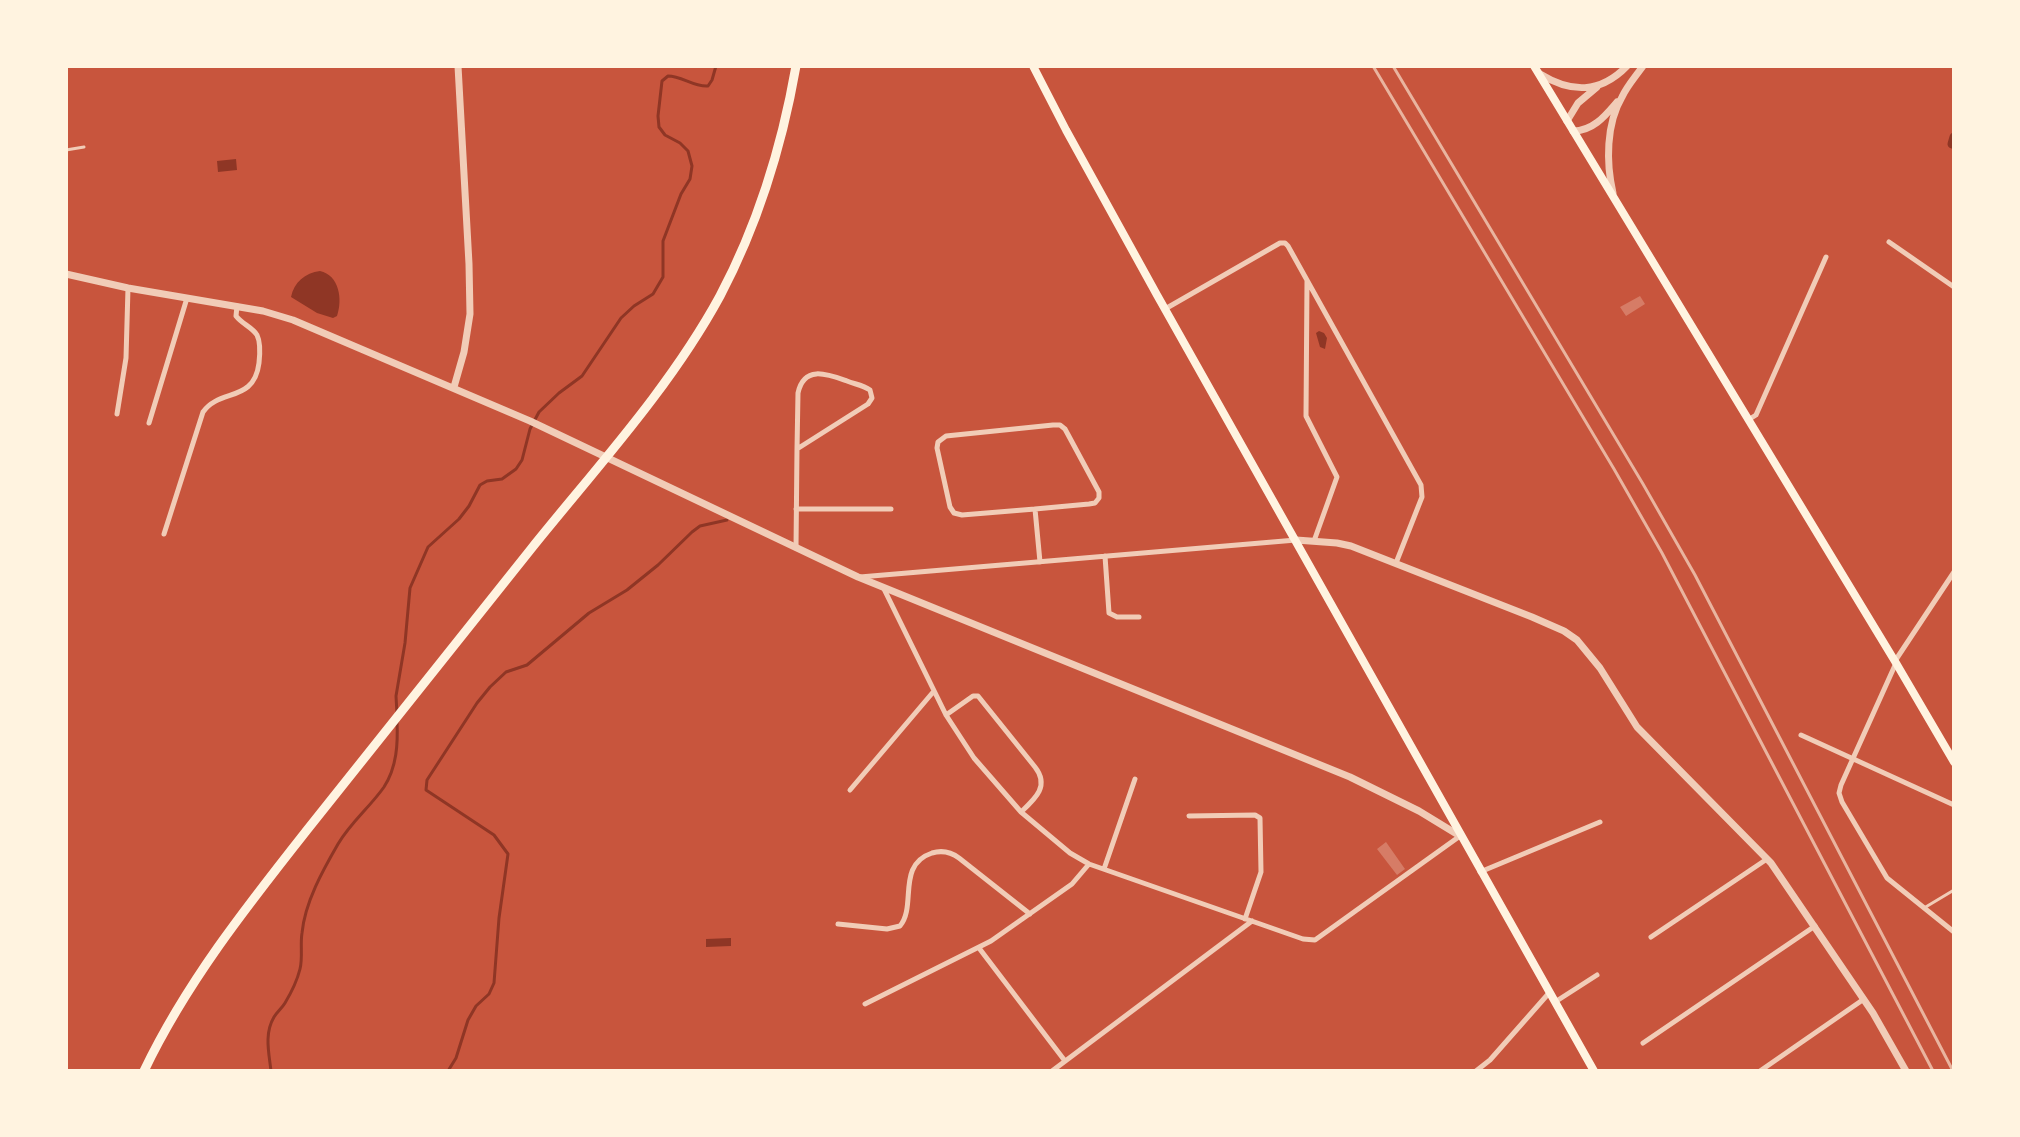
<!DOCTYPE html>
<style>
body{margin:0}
#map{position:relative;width:2020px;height:1137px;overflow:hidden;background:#c8553d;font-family:"Source Sans 3",sans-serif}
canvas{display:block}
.frame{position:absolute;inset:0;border:68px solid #fff3e0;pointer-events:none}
</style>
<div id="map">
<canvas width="2020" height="1137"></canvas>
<div class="frame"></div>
</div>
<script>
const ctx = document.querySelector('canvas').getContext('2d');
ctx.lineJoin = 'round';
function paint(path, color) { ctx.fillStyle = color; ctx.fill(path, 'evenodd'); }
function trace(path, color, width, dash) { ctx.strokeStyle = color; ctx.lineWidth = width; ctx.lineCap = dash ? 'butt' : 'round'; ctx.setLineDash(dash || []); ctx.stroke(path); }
const water = new Path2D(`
 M236,159L237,170L218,172L217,161Z
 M320,271C339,275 343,299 337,316L333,318L317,313L291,297C294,282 305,273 320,271Z
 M1319,331L1324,333L1327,338L1325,349L1320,347L1316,333Z
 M731,938V946L706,947V939Z`);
const stream = new Path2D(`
 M397,714L396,696L405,643L410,588L428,547L459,519L469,506L480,485L487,481L502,479L516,469L522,460L530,429L539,412L559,393L582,376L621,318L634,306L653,294L663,277V241L681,194L690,179L692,166L688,151L680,143L665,135L659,127L658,116L662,81L668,76C682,76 693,87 708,86L712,80L716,66
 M271,1071C269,1053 264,1034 274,1017C277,1012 282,1008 285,1003C291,993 297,981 300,969C303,957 300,945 302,933C305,902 323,870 338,844C351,822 370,807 384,787C397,767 398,743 397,721
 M448,1071L456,1058L468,1020L476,1006L489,994L494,983L499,918L508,854L494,835L426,790L427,780L477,703L490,687L506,672L527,665L589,613L627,590L658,565L692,532L700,526L727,520`);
const canal = new Path2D(`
 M1952,144L1954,137`);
const building = new Path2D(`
 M1640,296L1645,304L1626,316L1620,307Z
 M1386,842L1405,869L1397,875L1377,849Z`);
const service = new Path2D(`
 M66,150L84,147
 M1924,908L1954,890`);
const minor = new Path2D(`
 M1889,242L1954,287
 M1307,281L1306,416L1337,477L1314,541
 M1165,309L1280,243H1285L1288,246L1421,485L1422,497L1396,563
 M117,414L126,358L128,288
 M1748,420L1756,415L1826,257
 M149,423L187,298
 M796,509H891
 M1035,509L962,515L954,513L950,507L937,448L938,442L946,436L1053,425H1060L1065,429L1099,492V498L1095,503L1089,504L1035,509L1040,562
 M164,534L203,412C220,388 254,403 259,363C260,354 261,343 257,335C252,327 242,324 236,316L237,306
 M796,548L797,449L868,404L872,398L870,390C863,385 854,384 847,381C827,374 804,365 798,393L797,449
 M1105,556L1109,613L1117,617H1139
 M860,577L1296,540
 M883,587L946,715L974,758L1021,812L1070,853L1089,864L1303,939L1315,940L1460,836
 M1895,661L1954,572
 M1896,663L1841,785L1839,793L1842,802L1887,878L1954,932
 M946,715L973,696H978L1035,767C1050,786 1035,799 1021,812
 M1801,735L1954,805
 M850,790L934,691
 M1189,816L1255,815L1260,818L1261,872L1245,919
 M1104,869L1135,779
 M1480,872L1600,822
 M838,924L887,929L900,926C917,906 896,865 932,853C942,850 951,852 959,858L1030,914
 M1651,937L1767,859
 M979,948L1065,1061
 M1555,1002L1597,975
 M865,1004L991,941L1072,884L1089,864
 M1643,1043L1815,926
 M1052,1071L1252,921
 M1476,1071L1490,1060L1549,993
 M1760,1071L1864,999`);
const tertiary = new Path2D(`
 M1540,74C1571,93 1600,94 1627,66
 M1567,121L1578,103L1597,87
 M1573,131C1593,131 1605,116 1617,102
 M1613,193C1606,163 1606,124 1622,97C1627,86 1636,76 1643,66
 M66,274L128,288L263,311L293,320L530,421L858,577L1350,777L1419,811L1460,836
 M454,387L464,352L470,314L469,264L458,66
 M1296,540L1337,543L1351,546L1532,617L1564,631L1577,640L1600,668L1637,727L1771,863L1873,1013L1906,1071`);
const secondary = new Path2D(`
 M1033,66L1066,130L1157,295L1594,1071`);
const primary = new Path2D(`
 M1534,66L1896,663L1954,762`);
const trunk = new Path2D(`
 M144,1071C186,983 247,906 307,830C382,736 456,643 531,549C596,468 670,388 720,296C758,224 782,146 796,66`);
const rail = new Path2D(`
 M1373,66L1614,469L1662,553L1933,1071
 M1393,66L1643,484L1695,575L1953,1071`);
paint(water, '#8f3625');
trace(stream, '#8f3625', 3);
trace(canal, '#8f3625', 9);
paint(building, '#d67c66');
trace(service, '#f1ccb7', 3);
trace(minor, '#f1ccb7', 5);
trace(tertiary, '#f1ccb7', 7);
trace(secondary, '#fff3e0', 8);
trace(primary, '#fff3e0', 8);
trace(trunk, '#fff3e0', 9);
trace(rail, '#e9b49f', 3);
</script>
